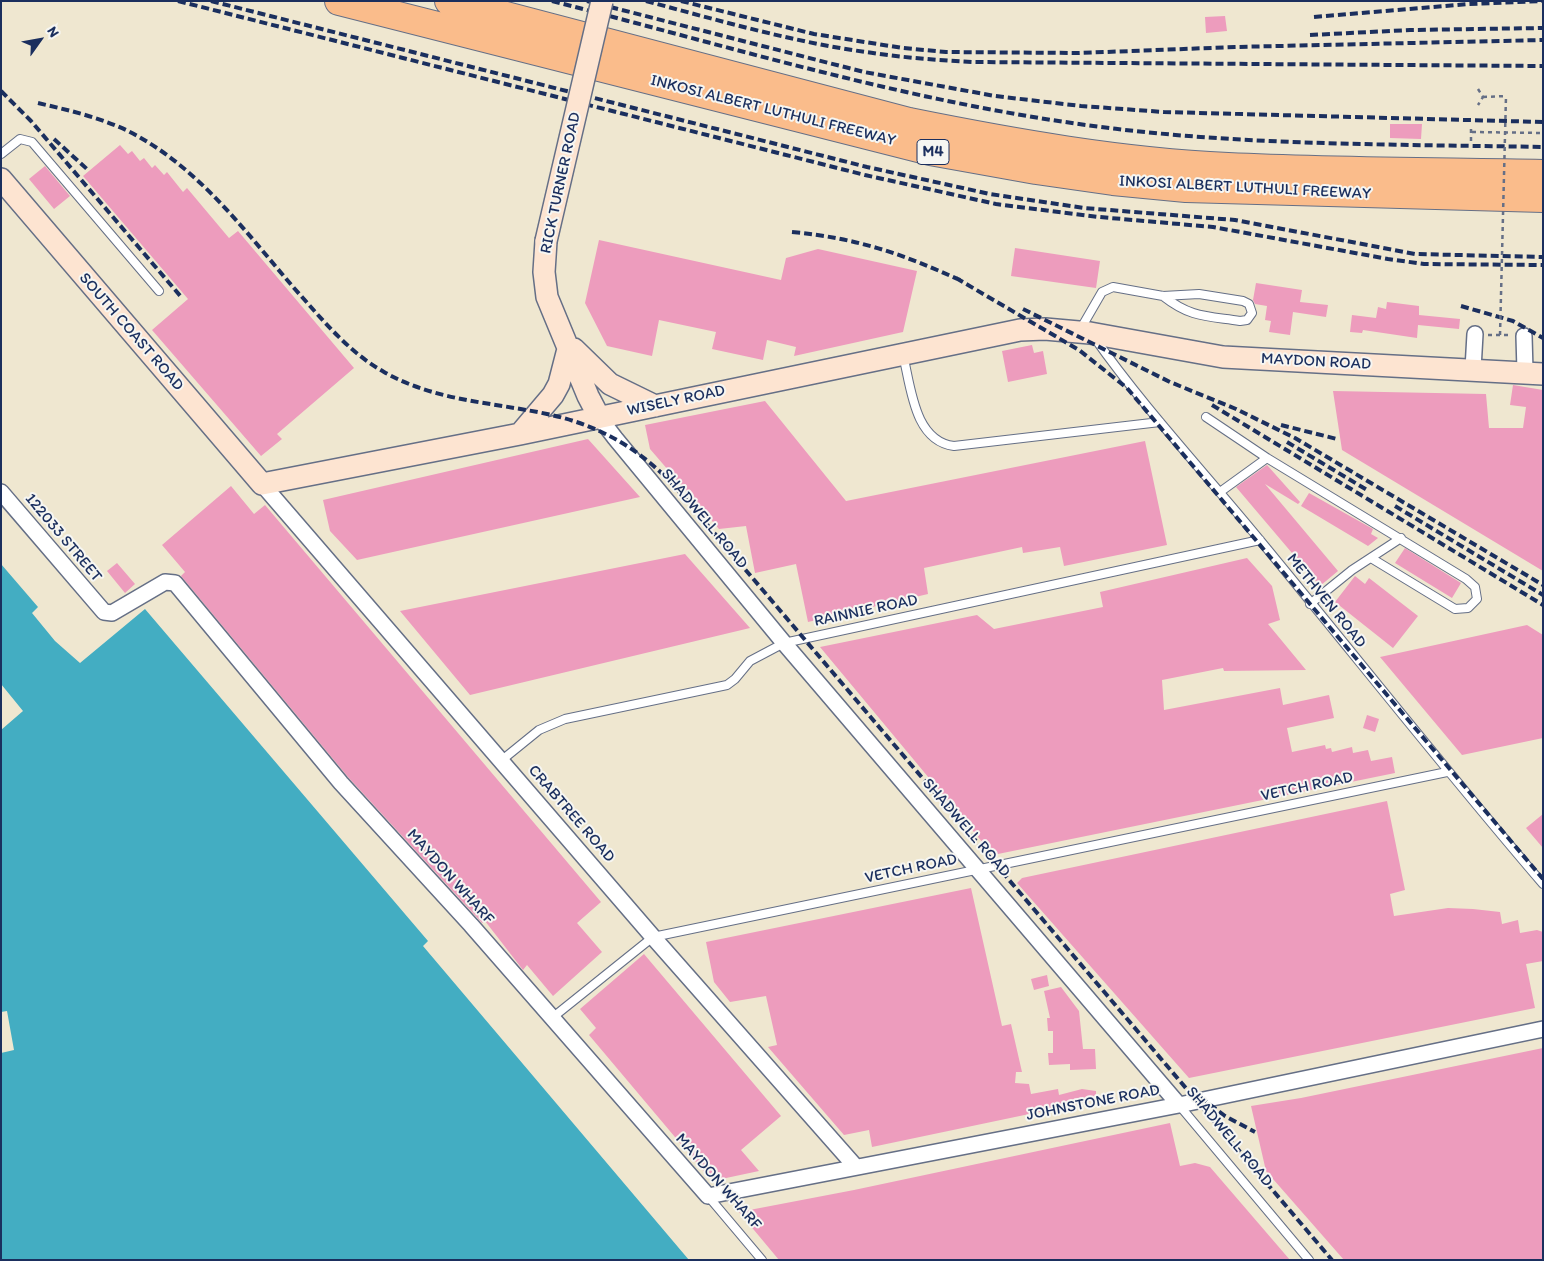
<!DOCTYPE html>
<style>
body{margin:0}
#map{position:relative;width:1544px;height:1261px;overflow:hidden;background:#efe7d0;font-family:Itim,sans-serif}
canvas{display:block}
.frame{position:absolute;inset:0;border:2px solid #1b2f5e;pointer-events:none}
.north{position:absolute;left:15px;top:15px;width:50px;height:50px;-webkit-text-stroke:4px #f6f6f2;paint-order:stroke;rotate:58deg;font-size:14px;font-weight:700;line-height:20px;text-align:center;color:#1b2f5e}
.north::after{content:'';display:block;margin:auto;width:18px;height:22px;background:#1b2f5e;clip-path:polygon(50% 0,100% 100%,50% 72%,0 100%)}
</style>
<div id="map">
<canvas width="1544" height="1261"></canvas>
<div class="frame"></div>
<div class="north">N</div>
</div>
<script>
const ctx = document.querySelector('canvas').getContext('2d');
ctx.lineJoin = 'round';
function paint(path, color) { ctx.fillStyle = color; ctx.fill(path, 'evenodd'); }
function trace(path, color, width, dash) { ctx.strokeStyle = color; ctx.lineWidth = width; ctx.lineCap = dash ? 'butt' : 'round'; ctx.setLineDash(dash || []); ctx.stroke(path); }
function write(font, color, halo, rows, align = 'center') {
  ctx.font = font + ' Itim,sans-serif'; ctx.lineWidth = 4; ctx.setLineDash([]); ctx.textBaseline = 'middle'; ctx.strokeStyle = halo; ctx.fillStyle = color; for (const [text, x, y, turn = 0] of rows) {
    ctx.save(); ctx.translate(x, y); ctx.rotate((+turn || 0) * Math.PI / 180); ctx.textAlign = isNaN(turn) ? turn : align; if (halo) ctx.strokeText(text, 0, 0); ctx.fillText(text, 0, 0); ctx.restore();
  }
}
const water = new Path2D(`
 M1,564L38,607L32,613L55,641L80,663L145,609L428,941L423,946L689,1260H1V1053L14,1050L7,1011L1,1012V730L23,711L1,684Z`);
const building = new Path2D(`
 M1225,16L1227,31L1206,33L1205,17Z
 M1390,124H1422L1421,139L1390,138Z
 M120,145L128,154L132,151L140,161L144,158L152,168L155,165L164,175L167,172L183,192L187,188L229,238L238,231L354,368L277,434L282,439L261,456L152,330L188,299L83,176Z
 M45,166L70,196L54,209L29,179Z
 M599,240L781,280L786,258L818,249L917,271L903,332L794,356L796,347L767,340L763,360L712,349L716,332L659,320L652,356L607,346L585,303Z
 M1015,248L1100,261L1096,288L1011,276Z
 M1256,283L1302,290L1300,302L1328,305L1326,317L1293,312L1290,335L1269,332L1271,321L1265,320L1267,306L1255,304L1253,300Z
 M1387,302L1419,306V315L1460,319L1459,329L1418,325L1417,338L1363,330L1362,333L1350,332L1352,315L1376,318L1378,307L1386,309Z
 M1032,345L1034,353L1043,351L1047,374L1008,382L1002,351Z
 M1513,385L1543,390V571L1342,450L1333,391L1486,394L1489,428H1523L1526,407L1510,405Z
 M765,401L846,501L1145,441L1167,545L1064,566L1060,547L1023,553L1022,547L924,568L928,594L808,622L796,564L755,573L746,526L719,529L650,449L645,425Z
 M588,439L640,497L357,560L330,531L323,500Z
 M1267,465L1300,502L1298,504L1265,484L1338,571L1320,586L1236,487Z
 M231,486L254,514L265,505L601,902L577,923L602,952L553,996L527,965L523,970L485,921L482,923L348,777L181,576L185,572L162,545Z
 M1309,493L1373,529L1371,534L1378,538L1368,546L1301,506Z
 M1405,548L1461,583L1452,598L1395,563Z
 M685,554L750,628L470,695L400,611Z
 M1247,558L1272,586L1280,620L1268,624L1306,670L1224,671L1223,668L1162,680L1164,710L1280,688L1283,705L1329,695L1334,718L1287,728L1292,752L1325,745L1326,749L1331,748L1332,752L1352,747L1353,753L1368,750L1371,761L1392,757L1395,773L993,855L820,647L977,615L994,629L1103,607L1100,592Z
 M117,563L135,584L125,593L107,571Z
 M1355,576L1365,584L1369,578L1418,616L1393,648L1335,602Z
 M1527,625L1543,635V738L1462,755L1380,657Z
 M1367,715L1379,719L1375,732L1363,728Z
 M1387,801L1405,890L1390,894L1394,916L1448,908L1473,909L1500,912L1502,924L1518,920L1520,933L1537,930L1543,932V961L1526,964L1535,1008L1189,1078L1017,883L1022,878Z
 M1543,814V848L1526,828Z
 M971,888L1002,1026L1011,1024L1022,1072H1016L1015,1083L1029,1084L1031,1094L1058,1089L1059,1095L1082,1089L1096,1091V1100L872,1147L869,1130L844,1135L768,1047L777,1045L766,996L730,1002L714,982L706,942Z
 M644,954L781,1116L741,1150L759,1171L712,1181L589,1035L596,1028L580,1009Z
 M1047,975L1049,986L1034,990L1031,979Z
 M1061,987L1079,1011L1083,1049H1095L1096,1069L1070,1070V1064L1049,1065L1048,1053H1053V1031H1048L1047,1018H1050L1044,991Z
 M1543,1048V1260H1344L1266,1171L1251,1106L1301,1098Z
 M1170,1123L1180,1166L1195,1163L1210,1167L1290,1260H779L739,1212L854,1190Z`);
const path = new Path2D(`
 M1478,89L1483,97L1478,105
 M1483,97L1506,96
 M1472,132L1543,133
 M1471,141V125
 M1488,335H1510`);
const lane = new Path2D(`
 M1,154L20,139L32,142L159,291
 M1080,330L1102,292L1113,287L1163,296L1199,294L1243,301L1249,304L1252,313L1247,320L1240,321C1207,316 1191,318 1163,296
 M1094,337C1144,408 1204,472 1259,539C1354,654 1446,771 1543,884
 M903,355C911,387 914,441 954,446L1160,422
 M1206,417L1267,458
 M1220,492L1267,458L1466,579L1475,587L1477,599L1468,608L1455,609L1371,558
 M1310,604L1352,570L1401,538
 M502,760L539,730L565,719L727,685L735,679L750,661L784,643L1260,540
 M552,1018L653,937L1447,772
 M1179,1105L1309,1260
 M708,1196L762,1260`);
const street = new Path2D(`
 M1524,336L1525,371
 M1473,369L1475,334
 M599,417L615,438L784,643L1179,1105
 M262,484L653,937L855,1166
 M1,492L104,612L112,613L165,582L175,583L341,783L471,925L708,1196L1179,1105L1543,1029`);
const secondary = new Path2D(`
 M1,179L262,484L520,434L1020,330L1045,329L1090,333L1223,357L1543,374
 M546,241L544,272L547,297L588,396L599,417
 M574,349L610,384L655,406
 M520,434L553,395L559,384L568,349`);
const highway = new Path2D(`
 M339,1L930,151L1036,170L1113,181L1186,188L1543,198
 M449,1L909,122C1013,143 1121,162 1228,167C1333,172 1438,172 1543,174`);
const rail = new Path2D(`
 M178,1L865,175L996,204L1099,217L1213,227L1388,259L1424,264L1543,265
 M211,1L867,167L990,194L1084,208L1235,220L1415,254L1543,257
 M552,1C727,46 900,99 1079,124C1232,146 1388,144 1543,147
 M587,1L864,72L995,96L1081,106L1164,112L1543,122
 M646,1C721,21 796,43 873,53C906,58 939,60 972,62L1543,66
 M681,1L814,34L903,48L946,52L1079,53L1235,47L1543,40
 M1314,17L1469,4L1543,1
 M1310,35L1410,30L1543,28
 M1,91L31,121L182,298
 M38,103C68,110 98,117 126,130C197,165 244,230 294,288C322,319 347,351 384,372C435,401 491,402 547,414C599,425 641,449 676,488L1332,1260
 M54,139L88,170
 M792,232C857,238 903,254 962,281
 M956,278L1079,350L1127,388L1543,879
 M1461,306L1513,321L1543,338
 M1023,309L1170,382L1236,409L1295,438L1543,585
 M1212,405L1543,605
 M1281,425L1337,439
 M1287,442L1367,490
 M1395,506L1543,595
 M1200,1097L1225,1116L1255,1132`);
const pathBridge = new Path2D(`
 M1500,335L1506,96`);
const secondaryBridge = new Path2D(`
 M546,241L602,1`);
const shields = [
 [933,152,32]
];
const shieldNames = [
 ["M4",933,152]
];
const streetNames = [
 ["INKOSI ALBERT LUTHULI FREEWAY",773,111,14],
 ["RICK TURNER ROAD",561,183,-78],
 ["INKOSI ALBERT LUTHULI FREEWAY",1245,188,3],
 ["SOUTH COAST ROAD",131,332,49],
 ["MAYDON ROAD",1316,362,3],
 ["WISELY ROAD",676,401,-12],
 ["SHADWELL ROAD",704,519,50],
 ["122033 STREET",63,538,50],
 ["METHVEN ROAD",1326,601,51],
 ["RAINNIE ROAD",866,611,-12],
 ["VETCH ROAD",1307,787,-12],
 ["CRABTREE ROAD",571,814,49],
 ["SHADWELL ROAD",966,828,49],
 ["VETCH ROAD",911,869,-12],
 ["MAYDON WHARF",450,877,48],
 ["JOHNSTONE ROAD",1093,1103,-11],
 ["SHADWELL ROAD",1229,1137,50],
 ["MAYDON WHARF",718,1182,49]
];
paint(water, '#43adc2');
paint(building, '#ed9cbd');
trace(lane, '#656f86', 10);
trace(street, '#656f86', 18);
trace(secondary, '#656f86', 24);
trace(highway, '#656f86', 30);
trace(path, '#656f86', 2.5, [4, 4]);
trace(lane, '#fff', 8);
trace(street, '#fff', 15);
trace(secondary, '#fde4d1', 21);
trace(highway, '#fabc8b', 28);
trace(rail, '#1b2f5e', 4, [8, 4]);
trace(secondaryBridge, '#656f86', 24, []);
trace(pathBridge, '#656f86', 2.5, [4, 4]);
trace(secondaryBridge, '#fde4d1', 21);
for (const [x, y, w] of shields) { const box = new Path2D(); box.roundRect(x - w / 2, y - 12.5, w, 25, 4); ctx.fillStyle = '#f6f6f2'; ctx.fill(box); trace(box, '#1b2f5e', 1); }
write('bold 15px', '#1b2f5e', null, shieldNames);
write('16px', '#1b2f5e', '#f6f6f2', streetNames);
</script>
